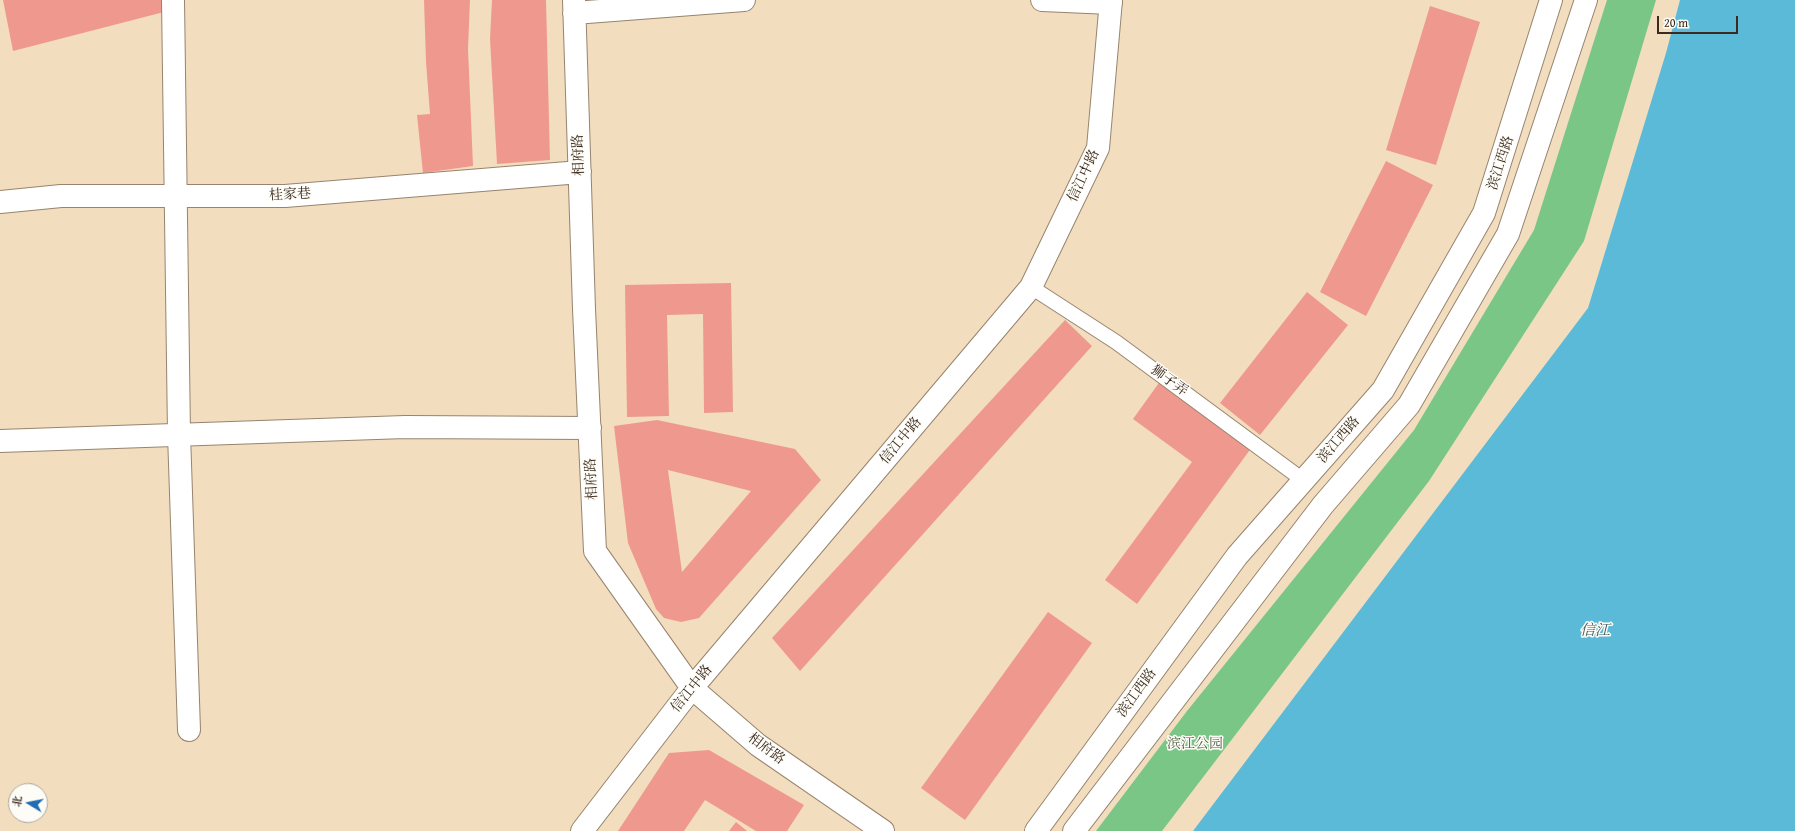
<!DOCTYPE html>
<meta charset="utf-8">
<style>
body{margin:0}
#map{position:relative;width:1795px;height:831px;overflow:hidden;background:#f3ddbf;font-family:"Gentium Book Plus","Noto Serif SC",serif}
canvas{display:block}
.north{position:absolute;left:8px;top:783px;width:40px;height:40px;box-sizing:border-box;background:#fdfcf7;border:1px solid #afa8a0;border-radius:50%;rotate:280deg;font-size:11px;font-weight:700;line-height:16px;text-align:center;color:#3b2a1e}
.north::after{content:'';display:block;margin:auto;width:14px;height:18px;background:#1f6fb2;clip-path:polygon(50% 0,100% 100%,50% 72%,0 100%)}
.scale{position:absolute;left:1657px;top:16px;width:81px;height:18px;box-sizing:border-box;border:2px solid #3b2a1e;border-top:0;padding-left:5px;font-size:12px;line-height:14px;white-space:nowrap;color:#3b2a1e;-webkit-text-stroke:3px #fdfcf7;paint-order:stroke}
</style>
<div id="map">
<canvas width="1795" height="831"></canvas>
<div class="north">北</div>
<div class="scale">20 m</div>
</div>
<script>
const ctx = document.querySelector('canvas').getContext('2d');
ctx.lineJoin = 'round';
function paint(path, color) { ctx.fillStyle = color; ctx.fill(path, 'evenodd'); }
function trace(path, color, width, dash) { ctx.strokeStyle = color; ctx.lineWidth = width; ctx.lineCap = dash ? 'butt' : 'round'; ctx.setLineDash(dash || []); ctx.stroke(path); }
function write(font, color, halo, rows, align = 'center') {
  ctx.font = font + ' "Gentium Book Plus","Noto Serif SC",serif'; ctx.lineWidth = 3; ctx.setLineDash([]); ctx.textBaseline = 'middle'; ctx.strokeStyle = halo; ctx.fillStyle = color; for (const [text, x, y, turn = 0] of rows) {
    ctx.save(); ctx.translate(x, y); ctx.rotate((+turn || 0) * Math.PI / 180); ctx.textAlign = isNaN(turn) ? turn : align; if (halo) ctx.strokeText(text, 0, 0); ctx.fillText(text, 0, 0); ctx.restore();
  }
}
const green = new Path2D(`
 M1607,0H1656L1584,241L1429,481L1162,831H1096L1187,711L1414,430L1534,230Z`);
const water = new Path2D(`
 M1680,0H1795V831H1193L1588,308L1666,53Z`);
const building = new Path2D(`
 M3,0H164V12L13,51Z
 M424,0H470L468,49L473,166L423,173L417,115L430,114L426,62Z
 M492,0H546L550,160L497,164L490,39Z
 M1430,6L1480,22L1436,165L1386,150Z
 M1386,161L1433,185L1366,316L1320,292Z
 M731,283L733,412L704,413L703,314L667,315L669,416L627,417L625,285Z
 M1307,292L1348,325L1260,435L1220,403Z
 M1065,320L1092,346L800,671L772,638Z
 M1161,380L1252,447L1137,604L1105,580L1192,462L1133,419Z
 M657,420L795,449L821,480L699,618L681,622L664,618L656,609L628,543L614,426ZM668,470L751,491L682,572Z
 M1048,612L1092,643L965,820L921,788Z
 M709,750L804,805L787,831H756L705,800L684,831H618L669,753Z
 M736,822L747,831H729Z`);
const lane = new Path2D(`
 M1031,287L1116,342L1303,480`);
const street = new Path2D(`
 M173,0L179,434L189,730
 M574,0L584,309L595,551L692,688L758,745L883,831
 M1042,0L1111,3
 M574,13L744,0
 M0,202L61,196H285L580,172
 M0,441L405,427L590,428
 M582,831L692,688L1031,287L1098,148L1111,0`);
const secondary = new Path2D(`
 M1036,831L1237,556L1383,390L1484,213L1551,0
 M1074,831L1323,505L1409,405L1508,234L1586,0`);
const streetNames = [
 ["相府路",579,155,-92],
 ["滨江西路",1501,163,-72],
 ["信江中路",1084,176,-65],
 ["桂家巷",290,195,-3],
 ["狮子弄",1169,381,36],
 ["滨江西路",1339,440,-49],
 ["信江中路",901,441,-50],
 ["相府路",592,479,-93],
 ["信江中路",692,689,-51],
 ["滨江西路",1137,693,-54],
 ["相府路",766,749,37]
];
const parkNames = [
 ["滨江公园",1195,744]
];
const waterNames = [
 ["信江",1595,631]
];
paint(green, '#79c686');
paint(water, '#5abad8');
paint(building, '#ef998e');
trace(lane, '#97846e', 16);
trace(street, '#97846e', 24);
trace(secondary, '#97846e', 24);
trace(lane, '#fff', 14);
trace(street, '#fff', 22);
trace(secondary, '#fff', 22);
write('14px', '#3b2a1e', '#fdfcf7', streetNames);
write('14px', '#516142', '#fdfcf7', parkNames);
write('italic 15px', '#465c5f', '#fdfcf7', waterNames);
</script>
